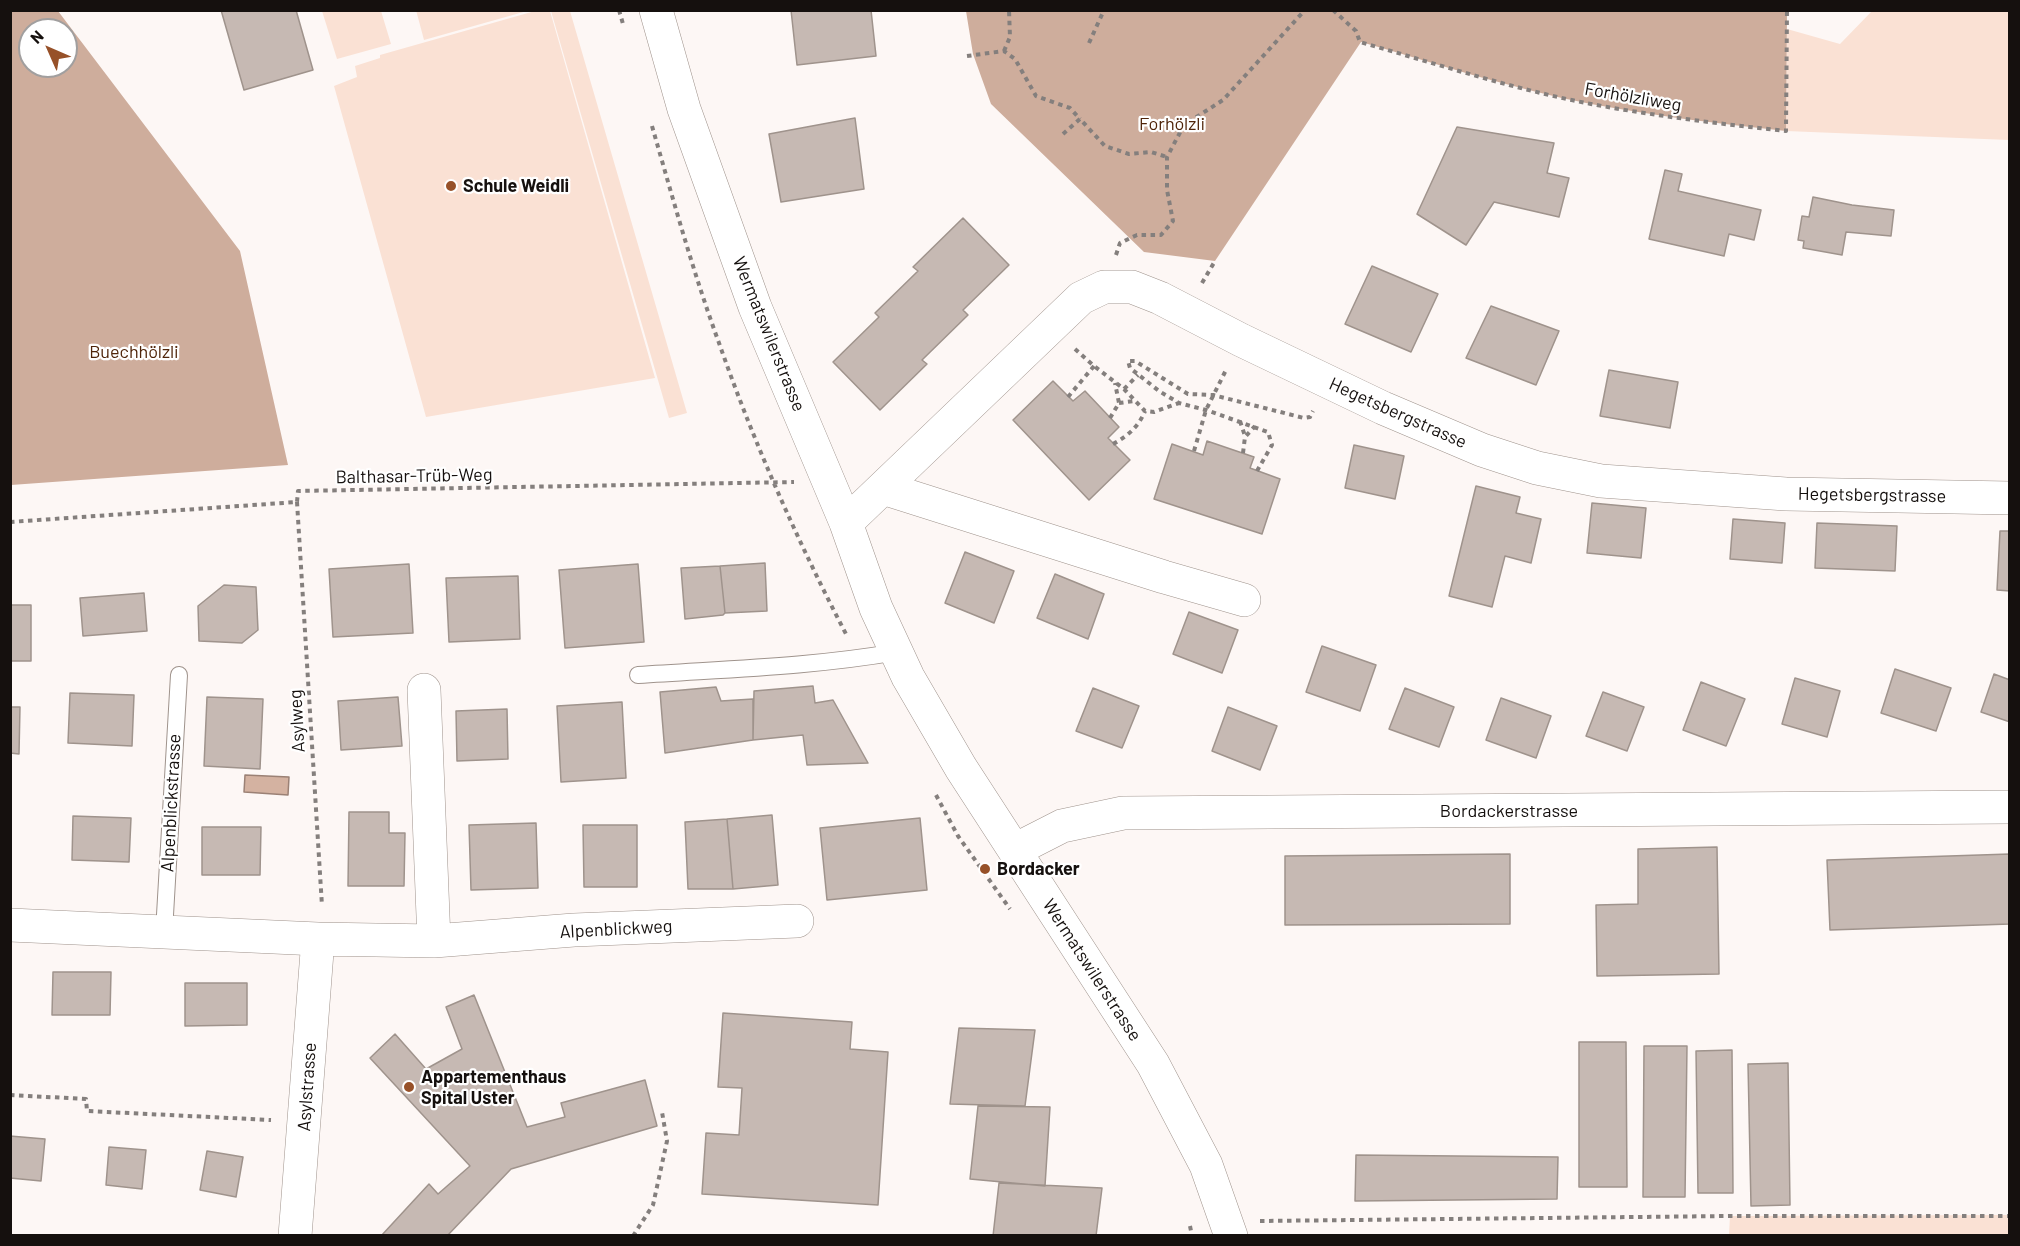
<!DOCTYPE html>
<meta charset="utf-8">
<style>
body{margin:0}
#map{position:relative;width:2020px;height:1246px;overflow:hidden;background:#fdf7f5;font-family:Barlow,sans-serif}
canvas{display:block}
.frame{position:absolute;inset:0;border:12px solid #15100e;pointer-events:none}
.north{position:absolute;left:18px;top:18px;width:60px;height:60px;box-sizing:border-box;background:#fff;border:2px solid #a19f9f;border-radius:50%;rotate:315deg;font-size:16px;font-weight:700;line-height:24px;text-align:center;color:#15100e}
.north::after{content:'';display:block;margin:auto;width:21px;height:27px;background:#975129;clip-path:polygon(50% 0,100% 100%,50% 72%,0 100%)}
</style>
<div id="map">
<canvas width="2020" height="1246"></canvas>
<div class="frame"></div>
<div class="north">N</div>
</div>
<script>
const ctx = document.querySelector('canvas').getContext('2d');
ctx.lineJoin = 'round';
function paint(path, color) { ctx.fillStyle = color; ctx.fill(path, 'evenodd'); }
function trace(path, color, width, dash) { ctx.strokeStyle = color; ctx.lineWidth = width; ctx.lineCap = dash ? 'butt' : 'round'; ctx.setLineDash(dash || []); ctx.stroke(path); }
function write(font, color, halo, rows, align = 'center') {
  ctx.font = font + ' Barlow,sans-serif'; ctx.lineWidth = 4.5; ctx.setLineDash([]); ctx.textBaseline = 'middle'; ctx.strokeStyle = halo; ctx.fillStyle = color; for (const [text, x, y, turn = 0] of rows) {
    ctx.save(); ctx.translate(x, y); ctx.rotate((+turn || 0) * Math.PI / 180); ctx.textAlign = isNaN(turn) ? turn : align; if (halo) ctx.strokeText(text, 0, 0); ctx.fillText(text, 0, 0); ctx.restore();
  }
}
const green = new Path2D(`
 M416,10H527V11L424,40Z
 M322,11H381L391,44L337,59Z
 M535,11H550L655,378L426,417L334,86L357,77L355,66L380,58V55Z
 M551,11H570L687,413L669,418Z
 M1872,11H2009V140L1786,131L1787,29L1840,44Z
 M2009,1215V1235H1729L1730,1216Z`);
const forest = new Path2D(`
 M11,10L58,11L240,251L288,465L11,485ZM30,30H66V66H30Z
 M966,11H1787L1786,131C1721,124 1656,116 1591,104C1513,89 1437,64 1361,42L1215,261L1144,252L991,104L973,54Z`);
const water = new Path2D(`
 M245,775L289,777L288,795L244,792Z`);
const building = new Path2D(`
 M221,10H296L313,70L244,90Z
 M791,10H871L876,56L797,65Z
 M855,118L864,189L781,202L769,134Z
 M1457,127L1554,143L1547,173L1569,178L1559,217L1494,202L1466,245L1417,214Z
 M1665,170L1682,174L1678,191L1761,210L1754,240L1729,234L1724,256L1649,239Z
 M1813,197L1852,205L1894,210L1891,236L1846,232L1842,255L1803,248L1804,241L1798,240L1802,216L1809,217Z
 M963,218L1009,265L963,310L968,315L922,360L927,364L880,410L833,362L879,317L875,313L918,271L913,267Z
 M1372,266L1438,294L1411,352L1345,324Z
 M1491,306L1559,331L1536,385L1466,358Z
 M1609,370L1678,382L1670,428L1600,416Z
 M1053,381L1073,401L1085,391L1119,427L1108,438L1130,460L1089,500L1013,420Z
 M1207,441L1254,457L1250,468L1280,479L1262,534L1154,499L1172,444L1203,455Z
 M1354,445L1404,456L1395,499L1345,488Z
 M1476,486L1520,497L1516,513L1541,519L1531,563L1505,556L1492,607L1449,596Z
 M1592,503L1646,508L1641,558L1587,553Z
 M1733,519L1785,523L1782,563L1730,559Z
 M1817,523L1897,526L1895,571L1815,568Z
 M2000,531H2010V591L1997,590Z
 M965,552L1014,571L994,623L945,603Z
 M765,563L767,611L725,613L720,566Z
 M409,564L413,633L333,637L329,569Z
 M638,564L644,642L565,648L559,570Z
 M720,566L725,613L723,615L685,619L681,568Z
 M1055,574L1104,594L1088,639L1037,618Z
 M518,576L520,639L449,642L446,578Z
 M224,585L256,587L258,630L242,643L199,641L198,606Z
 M144,593L147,631L83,636L80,598Z
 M10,605H31V661H10Z
 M1189,612L1238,630L1222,673L1173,654Z
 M1322,646L1376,665L1360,711L1306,692Z
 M1895,669L1951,688L1936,731L1881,713Z
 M1994,674L2010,680V722L1981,712Z
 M1795,678L1840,691L1827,737L1782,724Z
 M1701,682L1745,699L1726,746L1683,730Z
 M813,686L815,703L833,700L868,763L807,765L803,735L753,740L754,691Z
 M716,687L721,701L753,699V740L665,753L660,692Z
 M1093,688L1139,706L1122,748L1076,731Z
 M1405,688L1454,707L1439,747L1389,729Z
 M1603,692L1644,707L1627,751L1586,736Z
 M70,693L134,695L132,746L68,743Z
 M207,697L263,699L260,769L204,766Z
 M398,697L402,746L341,750L338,701Z
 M1501,698L1551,716L1536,758L1486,740Z
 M622,702L626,778L561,782L557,706Z
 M10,707H20L19,754L10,753Z
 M1228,707L1277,726L1260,770L1212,751Z
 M507,709L508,759L457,761L456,711Z
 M349,812H389V833H405L404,886H348Z
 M772,815L778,885L733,889L727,819Z
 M73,816L131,818L129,862L72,860Z
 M920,818L927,890L827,900L820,828Z
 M727,819L733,889H688L685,822Z
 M536,823L538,888L471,890L469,825Z
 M583,825H637V887H584Z
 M202,827H261L260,875H202Z
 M1717,847L1719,974L1597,976L1596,905L1638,904V849Z
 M1510,854V924L1285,925V856Z
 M2010,854V924L1830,930L1827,860Z
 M53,972H111L110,1015H52Z
 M185,983H247V1025L185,1026Z
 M474,995L527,1127L565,1117L561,1103L645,1080L657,1126L511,1169L447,1236H381L429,1184L438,1194L470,1166L370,1058L395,1034L426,1069L462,1049L446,1007Z
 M723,1013L852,1022L850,1049L888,1052L878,1205L702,1194L706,1133L739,1135L742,1088L718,1087Z
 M959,1028L1035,1030L1025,1106L950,1104Z
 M1579,1042H1626L1627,1187H1579Z
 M1644,1046H1687L1685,1197H1643Z
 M1732,1050L1733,1193H1698L1696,1051Z
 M1788,1063L1790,1205L1751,1206L1748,1064Z
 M978,1106L1050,1107L1045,1186L970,1179Z
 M10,1136L45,1139L41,1181L10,1178Z
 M109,1147L146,1150L142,1189L106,1185Z
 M207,1151L243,1157L236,1197L200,1190Z
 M1356,1155L1558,1157L1557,1199L1355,1201Z
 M999,1183L1102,1188L1096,1236H993Z`);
const path = new Path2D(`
 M619,10L623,24
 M1333,10L1356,31L1360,42C1437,64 1513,89 1591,104C1656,116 1721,124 1786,131L1787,10
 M1599,10H1600
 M1089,43L1104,10
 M1004,51L1010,37L1009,10
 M967,56L1004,51L1015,59L1036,96L1070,108L1080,119
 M652,126C673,199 693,272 719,343C754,443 797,540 846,634
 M1063,134L1080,119L1105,146L1129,154L1151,152L1167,157
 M1116,255L1120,243L1137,235H1161L1173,221L1167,190V157L1184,125L1223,100L1305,10
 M1202,283L1215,261
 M1075,349L1094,366L1124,389L1145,411L1154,412L1179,403
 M1124,389L1138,375
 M1068,397L1094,366
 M1119,403L1134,401
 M1110,418L1119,403L1115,383
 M1240,421L1245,436
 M1113,444C1128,436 1139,426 1145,411
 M1194,451L1206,410L1226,370
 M1243,453L1245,437L1255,426
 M1257,471L1272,445L1268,432L1206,410L1179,403L1159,391L1130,368L1128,361H1135L1188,394L1213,395L1304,418L1310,417L1313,411
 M297,502L322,906
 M10,522L297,502L298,491L794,482
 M936,795L958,836L1010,909
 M10,1095L86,1099L87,1111L271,1120
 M1260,1221L1730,1216H2010
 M1190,1226L1192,1236
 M633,1236L653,1205L667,1141L662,1112`);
const lane = new Path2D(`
 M638,675C724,669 811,667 897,652
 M164,932L179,675`);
const street = new Path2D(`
 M656,10L684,109L755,307L846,523L876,608L908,677L961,768L1153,1064L1206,1165L1231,1236
 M883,488L1164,577L1244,600
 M846,523L1081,298L1104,287H1132L1160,298L1241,340L1383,408L1482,450L1537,468L1601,481L1786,494L2010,498
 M424,690L434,941
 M1015,850L1062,826L1123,813L2010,807
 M10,925L318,939L434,941L574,930L797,921
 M295,1236L318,939`);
const markers = [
 [451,186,6,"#975129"],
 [985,869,6,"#975129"],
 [409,1087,6,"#975129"]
];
const streetNames = [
 ["Forhölzliweg",1633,97,10],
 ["Wermatswilerstrasse",769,334,68],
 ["Hegetsbergstrasse",1398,413,24],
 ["Balthasar-Trüb-Weg",414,476,-1],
 ["Hegetsbergstrasse",1872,495,1],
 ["Asylweg",297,721,-93],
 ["Alpenblickstrasse",171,803,-87],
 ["Bordackerstrasse",1509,811],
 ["Alpenblickweg",616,929,-3],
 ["Wermatswilerstrasse",1092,970,57],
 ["Asylstrasse",307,1087,-86]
];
const parkNames = [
 ["Forhölzli",1172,124],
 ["Buechhölzli",134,352]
];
const poiNames = [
 ["Schule Weidli",463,186],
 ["Bordacker",997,869],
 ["Appartementhaus",421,1077],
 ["Spital Uster",421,1098]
];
paint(green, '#fae1d4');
paint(forest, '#cead9c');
paint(water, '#d4b2a1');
trace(water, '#9b8175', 1.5);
paint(building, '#c6b9b3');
trace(building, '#9f938c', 1.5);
trace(lane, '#9f938c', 18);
trace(street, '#9f938c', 34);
trace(path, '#847f7d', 4, [4.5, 4.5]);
trace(lane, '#fff', 16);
trace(street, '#fff', 33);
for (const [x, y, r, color] of markers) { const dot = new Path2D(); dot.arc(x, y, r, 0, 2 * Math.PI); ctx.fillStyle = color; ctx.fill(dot); trace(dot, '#fff', 2); }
write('18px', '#15100e', '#fff', streetNames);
write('18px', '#4f2409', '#fff', parkNames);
write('bold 18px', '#15100e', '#fff', poiNames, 'left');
</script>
